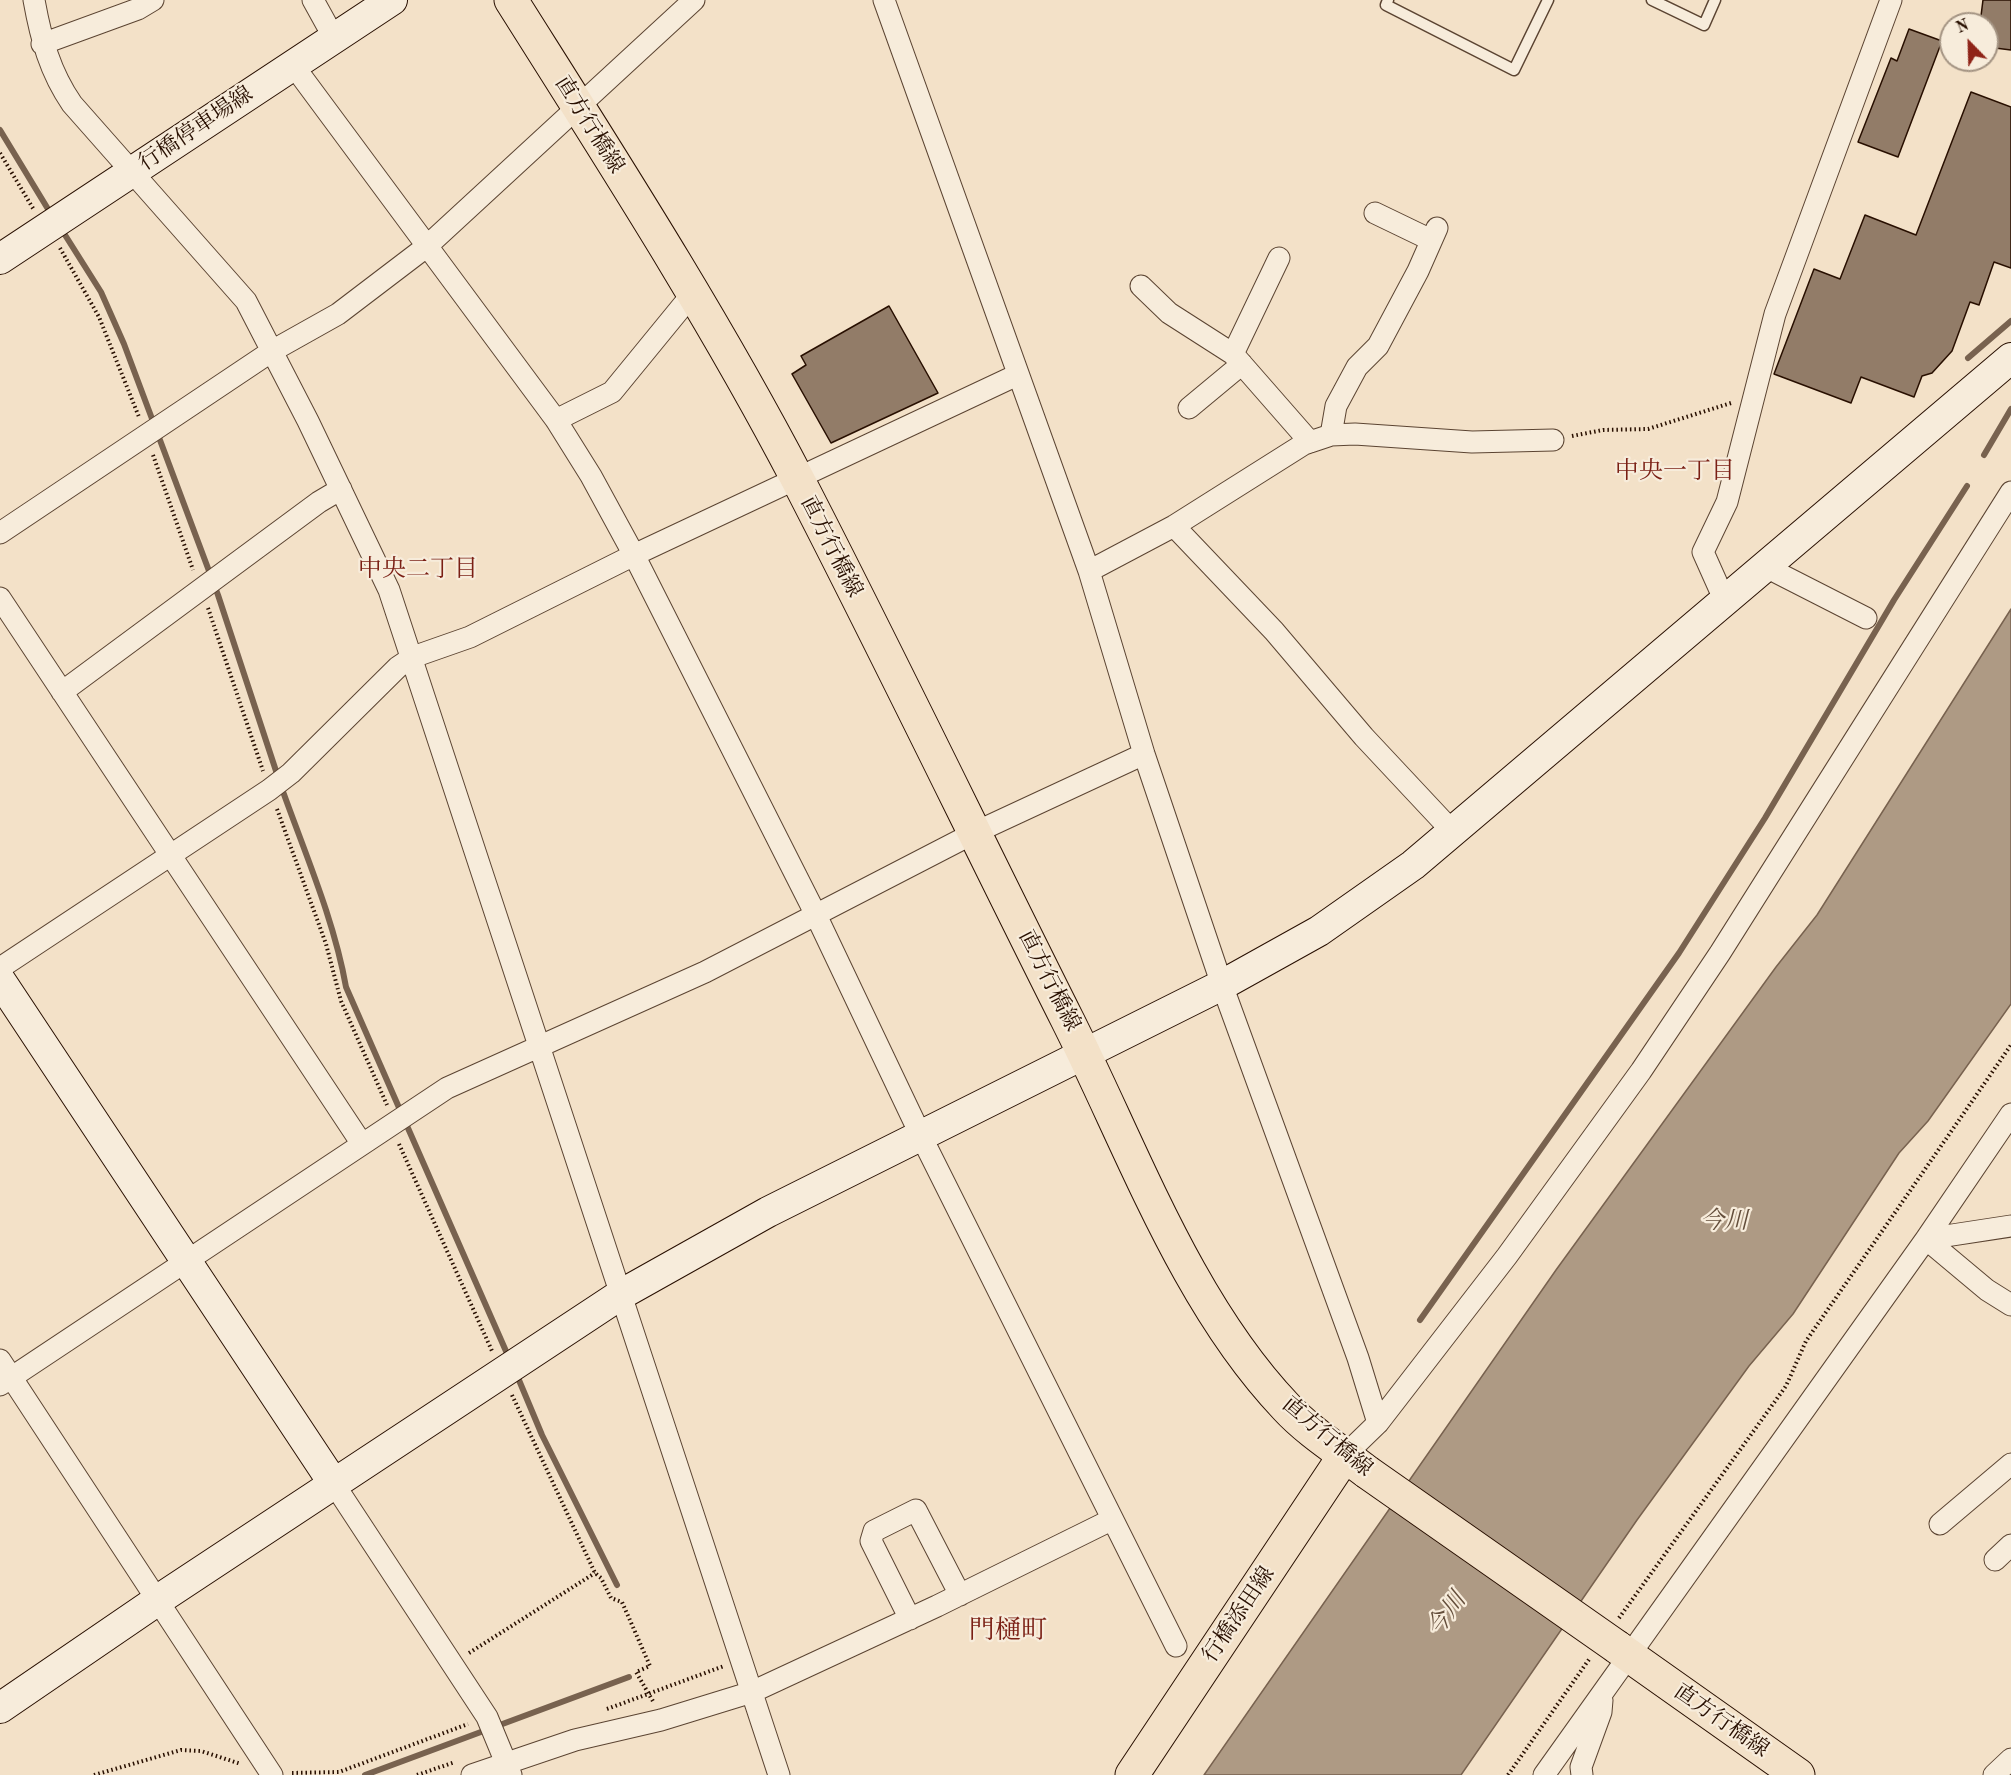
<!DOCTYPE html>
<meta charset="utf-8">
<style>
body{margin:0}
#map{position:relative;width:2011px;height:1775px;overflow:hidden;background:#f3e1c8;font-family:"Old Standard TT",serif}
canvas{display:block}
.north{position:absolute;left:1939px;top:12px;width:60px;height:60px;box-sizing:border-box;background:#f7ecdb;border:2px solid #a49483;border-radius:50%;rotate:337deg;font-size:16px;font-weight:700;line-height:24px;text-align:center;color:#280f00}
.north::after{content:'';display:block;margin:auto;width:21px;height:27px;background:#8f2418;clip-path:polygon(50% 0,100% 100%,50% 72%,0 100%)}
</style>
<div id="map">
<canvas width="2011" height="1775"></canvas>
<div class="north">N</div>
</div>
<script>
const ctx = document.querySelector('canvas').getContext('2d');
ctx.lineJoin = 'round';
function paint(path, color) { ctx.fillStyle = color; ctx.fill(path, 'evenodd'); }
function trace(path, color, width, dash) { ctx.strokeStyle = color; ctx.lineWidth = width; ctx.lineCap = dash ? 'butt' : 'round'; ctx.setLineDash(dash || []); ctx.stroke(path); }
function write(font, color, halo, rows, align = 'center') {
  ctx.font = font + ' "Old Standard TT","Noto Serif JP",serif'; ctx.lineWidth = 4.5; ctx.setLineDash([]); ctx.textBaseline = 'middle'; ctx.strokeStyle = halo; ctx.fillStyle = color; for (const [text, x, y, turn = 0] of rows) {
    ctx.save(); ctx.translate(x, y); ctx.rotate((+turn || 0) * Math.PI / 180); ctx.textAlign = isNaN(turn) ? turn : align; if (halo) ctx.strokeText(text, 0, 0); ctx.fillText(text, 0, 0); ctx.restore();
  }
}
const water = new Path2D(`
 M2011,609V1004L1928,1121L1899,1153L1793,1314L1749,1366L1637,1520L1461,1775H1204L1556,1270L1776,967L1817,915Z`);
const stream = new Path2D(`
 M0,130L51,214
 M60,227L101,292L124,344L218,595L278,777
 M1968,358L2011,321
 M1984,455L2011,409
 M281,786C304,851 334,919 346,987L509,1358
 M1420,1320L1679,953L1765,818L1894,600L1967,486
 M516,1373L542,1435L617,1585
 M365,1775L629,1677`);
const building = new Path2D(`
 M1983,0H2011V50L1987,47V24H1980Z
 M1909,29L1942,41L1898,157L1858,142L1891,58L1897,61Z
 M1971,92L2011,107V268L1994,262L1979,305L1970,302L1952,351L1932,373L1922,376L1914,397L1861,377L1851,403L1774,374L1814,269L1840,279L1865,215L1916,235Z
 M889,306L938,393L831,443L792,374L806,365L801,356Z`);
const path = new Path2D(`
 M0,153L34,210
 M60,248L99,317L139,417
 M1572,436L1603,430L1648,429L1731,403
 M153,455L193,570
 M208,608L263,771
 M277,809L326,944L341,1001L387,1105
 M399,1144L492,1351
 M512,1395L595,1573L601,1578L611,1598L622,1602L650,1666L636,1672L654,1703
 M1619,1618L1786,1386L1806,1341L2011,1045
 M469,1653L595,1573
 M607,1709L724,1666
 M292,1773L339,1772L468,1724
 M94,1775L181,1750L201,1751L241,1764
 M417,1775L455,1762
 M1508,1775L1590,1658`);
const lane = new Path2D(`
 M1388,0L1386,5L1514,70L1548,0
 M1652,0L1704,25L1715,0`);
const street = new Path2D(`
 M34,0C41,39 50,72 72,104L246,301L308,421L389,590L779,1775
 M313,0L334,38
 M884,0L1089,571L1144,754L1222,985L1358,1358L1378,1423
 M42,44L138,9L153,0
 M293,65L556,420L591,476L634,555L815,913L921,1136L1176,1646
 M1375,213L1431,240
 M1279,258L1233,354L1310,442
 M1141,286L1169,313L1233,354
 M1189,408L1242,364
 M556,420L612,392L693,293
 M1331,435L1336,406L1357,367L1378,346L1418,271L1437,228
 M1174,526L1274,631L1364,737L1452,831
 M0,533L272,351L338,314L426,247L694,0
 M1764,566L1866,618
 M1089,571L1174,526L1304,444L1331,435L1355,434L1472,442L1553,440
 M0,598L362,1144
 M1724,599L1703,552L1727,502L1775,314L1891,0
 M62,692L319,502L341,489
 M0,968L269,790L291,773L398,667L413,657L470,637L634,555L1017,375
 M1926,1239L1987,1290L2011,1305
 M1926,1239L2011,1226
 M0,1360L272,1775
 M0,1385L447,1088L705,972L974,833L1144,754
 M1345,1455L1378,1423L1507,1256L1641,1071L1720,953L2011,492
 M334,1484L487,1717L511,1775
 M1940,1524L2011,1464
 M1995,1560L2011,1545
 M910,1619L871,1541L874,1531L916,1510L960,1595
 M472,1775L575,1740L661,1720L752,1692L937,1606L1111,1520
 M1544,1775L1926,1239L2011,1114
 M1582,1775L1581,1767L1601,1712L1602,1700
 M1994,1775L2011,1759`);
const secondary = new Path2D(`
 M0,259L392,0
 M0,980L334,1484
 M0,1708L158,1600L620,1295L768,1212L1222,985L1319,931L1413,865L2011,358`);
const primary = new Path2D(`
 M511,0C610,157 712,315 798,480C890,658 977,840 1067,1019C1132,1148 1186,1302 1286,1407C1309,1432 1340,1451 1367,1472
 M1617,1647L1798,1775
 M1132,1775L1345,1455`);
const primaryBridge = new Path2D(`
 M1367,1472L1617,1647`);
const streetNames = [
 ["直方行橋線",589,125,58],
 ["行橋停車場線",196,129,-34],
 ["直方行橋線",831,547,63],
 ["直方行橋線",1049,981,63],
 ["直方行橋線",1327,1437,40],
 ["行橋添田線",1239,1615,-56],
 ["直方行橋線",1721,1721,35]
];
const neighbourhoodNames = [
 ["中央一丁目",1675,472],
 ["中央二丁目",418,570]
];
const waterNames = [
 ["今川",1724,1222],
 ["今川",1447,1615,-54]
];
const quarterNames = [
 ["門樋町",1008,1631]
];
paint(water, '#ae9a84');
trace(water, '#78624f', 1.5);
trace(stream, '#78624f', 6);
paint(building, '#927c68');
trace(building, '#280f00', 1.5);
trace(lane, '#5b4432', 13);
trace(street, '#5b4432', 23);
trace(secondary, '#280f00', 32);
trace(primary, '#280f00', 35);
trace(path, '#280f00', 4, [1.5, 3]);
trace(lane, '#f7ecdb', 10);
trace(street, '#f7ecdb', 21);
trace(secondary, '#f7ecdb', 30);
trace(primary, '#f3e1c8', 33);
trace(primaryBridge, '#280f00', 35, []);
trace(primaryBridge, '#f3e1c8', 33);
write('22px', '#280f00', '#f7ecdb', streetNames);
write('24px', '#7a1f14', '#f7ecdb', neighbourhoodNames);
write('italic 24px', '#644e3b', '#f7ecdb', waterNames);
write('26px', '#7a1f14', '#f7ecdb', quarterNames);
</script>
